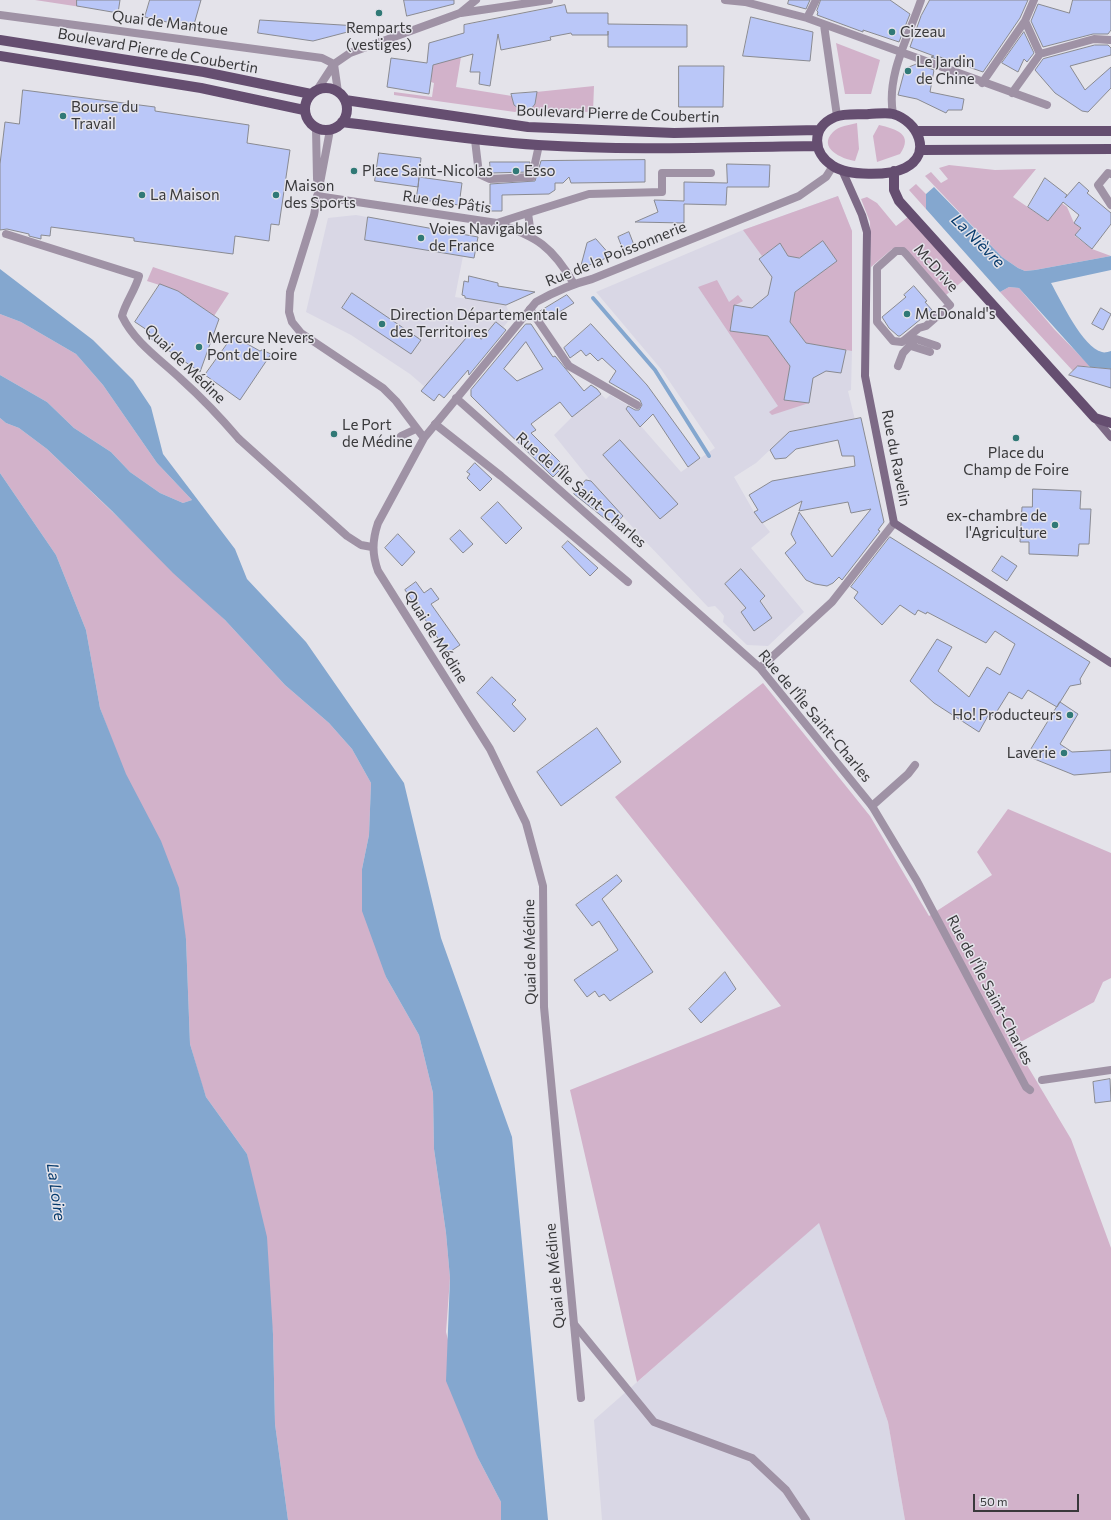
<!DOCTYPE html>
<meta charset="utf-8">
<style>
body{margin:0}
#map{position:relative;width:1111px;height:1520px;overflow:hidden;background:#e4e3ea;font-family:Commissioner,sans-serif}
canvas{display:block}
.scale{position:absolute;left:973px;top:1494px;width:106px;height:18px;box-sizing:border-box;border:2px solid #39393b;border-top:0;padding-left:5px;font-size:12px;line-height:14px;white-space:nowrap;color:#39393b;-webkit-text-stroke:3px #e4e3ea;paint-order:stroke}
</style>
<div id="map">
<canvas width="1111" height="1520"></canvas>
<div class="scale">50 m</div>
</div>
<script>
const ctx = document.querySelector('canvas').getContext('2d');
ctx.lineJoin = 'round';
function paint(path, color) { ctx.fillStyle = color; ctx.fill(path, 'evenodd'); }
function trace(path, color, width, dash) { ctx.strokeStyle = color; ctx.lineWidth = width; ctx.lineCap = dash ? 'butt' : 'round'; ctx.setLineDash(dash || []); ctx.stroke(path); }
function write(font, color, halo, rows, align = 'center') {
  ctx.font = font + ' Commissioner,sans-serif'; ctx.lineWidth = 3; ctx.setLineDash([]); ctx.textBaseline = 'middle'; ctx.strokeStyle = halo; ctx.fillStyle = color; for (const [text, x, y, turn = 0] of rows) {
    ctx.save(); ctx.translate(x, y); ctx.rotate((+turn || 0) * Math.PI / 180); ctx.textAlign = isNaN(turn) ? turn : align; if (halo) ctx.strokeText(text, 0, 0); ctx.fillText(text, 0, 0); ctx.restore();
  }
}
const built = new Path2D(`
 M838,196L852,231V351L851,390L848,391L855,420L789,432L756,463L734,477L754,512L770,532L751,548L804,612L768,646L747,645L723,622L724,616L720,611L715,606L708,607L644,540L591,481L554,435L572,417L601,394L606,399L610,395L629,406L626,409L681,472L715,448L661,369L596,292L743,230Z
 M356,215L478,237L474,258L463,256L455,297L506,305L511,318L444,398L439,394L434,401L421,391L425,387L410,374L351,335L306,312L328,218Z
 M819,1222L888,1422L905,1520H602L594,1420Z`);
const green = new Path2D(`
 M35,0H82L81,7Z
 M836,43L880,60L871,94H845Z
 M461,57L456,87L512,96L514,105L519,110L515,112L394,95V92L432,97L434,83L431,82L433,64Z
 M594,86L593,112L536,111L531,109L535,104L536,92Z
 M857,123L859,149L855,161C842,159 817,148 833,132C839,126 849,125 857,123Z
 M879,125C896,129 914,134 900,154L877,162L873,136Z
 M949,165L995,170L1036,169L1013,197L1048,221L1056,199L1067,207L1074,223L1081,228L1075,236L1092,249L1111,256L1035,270L1025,271L1018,268L1002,257L925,176L931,172L941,183L948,179L939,168Z
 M916,184L926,194V209L909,190Z
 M838,196L852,231V351L806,343L790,322L795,292L837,261L823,241L799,258L788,256L780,243L762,256L743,230Z
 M867,197L877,203L896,226L908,217L965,279L946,295L899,247L892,249L871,267L870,222L861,199Z
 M153,267L229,293L214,316L178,291L147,281Z
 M717,280L729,302L738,295L743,301L734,306L730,331L768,336L790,366L784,400L809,403L772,415L769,412L778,406L698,287Z
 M1009,287L1019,288L1054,329L1090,366H1078L1073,371L1000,292Z
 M0,314L21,322L76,354L103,385L157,463L192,500L183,503L160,493L130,472L111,452L74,428L47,402L0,375Z
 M0,418L6,423L19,428L47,449L225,620L285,685L329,723L352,749L371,783L369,835L362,869L386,977L419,1035L433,1093L434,1149L446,1233L450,1278L446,1332L478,1458L501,1502V1520H288L275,1424L273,1334L247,1154L206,1097L201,1082L190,1044L186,939L100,708L86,630L56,555L0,473Z
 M763,683L870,816L929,916L992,875L977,852L1008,809L1111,853V978L1103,982L1094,1002L1015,1045L1071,1139L1111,1248V1520H905L888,1422L819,1223L637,1382L570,1090L781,1006L615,797Z`);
const water = new Path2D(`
 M934,187L1002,257L1018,268L1025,271L1035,270L1111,256V270L1051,283C1060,299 1083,348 1102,352C1104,353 1108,352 1111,351V369L1090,367L1019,288L1009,287L1000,292L926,209V194Z
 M0,269L93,340L133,380L151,407L163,454L235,549L247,579L306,642L404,783L441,938L512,1137L548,1520H501V1502L478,1458L446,1381L450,1278L446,1233L434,1149L433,1093L419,1035L386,977L362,911V869L369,835L371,783L352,749L329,723L285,685L225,620L173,573L112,511L47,449L19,428L6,423L0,418V375L47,402L74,428L111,452L130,472L160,493L183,503L192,500L157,463L103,385L76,354L21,322L0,314Z
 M0,473L56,555L86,630L100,708L126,774L161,841L179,888L186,939L190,1044L206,1097L247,1154L267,1237L273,1334L275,1424L288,1520H0Z`);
const stream = new Path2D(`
 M593,298L655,370L709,456`);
const building = new Path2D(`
 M77,0H120L118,13L77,6Z
 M150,0H201L193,28L145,17Z
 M404,0H454V4L407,16Z
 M789,0H810L806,9L788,4Z
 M821,0H890L910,14L899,42L863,30V32L817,15L818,12L817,11Z
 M930,0H1028L1020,18L983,72L937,56V59L931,57L934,56L910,47L921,16Z
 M1073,0H1111V30L1108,34H1093L1043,47L1031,21L1038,4L1069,13Z
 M565,5L567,13H608V24L687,25V47H608V31V35H572L571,33L550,37L551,40L501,50L498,34L490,86L479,84L480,72H470L473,54L433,65L429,94L387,87L391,58L427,63L429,43L464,33V25Z
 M751,17L813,32L810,61L743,56Z
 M260,20L358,26L359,29L313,41L258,33Z
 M1024,32L1034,53L1027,62L1024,59L1018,72L1002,63Z
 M1095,45H1108L1111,48V55L1070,66L1085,90L1111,67V88L1088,112L1082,111L1055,93L1035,70L1043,59Z
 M917,64L934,70L930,92L964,99L962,110H948L946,113L917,99L898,95L905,69Z
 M679,66H724L723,107H679Z
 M23,90L155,107V111L249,125L247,143L290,150L279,225L271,224L269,241L235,236L233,254L134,241V238L51,227L50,236L41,235V239L29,236V234L7,229L0,230V164L5,122L19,124Z
 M537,92L535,104L531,109L522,111L514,105L511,94Z
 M379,153L421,158L418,187L419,177L462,183L459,205L416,199L418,187L375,181Z
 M645,160V182L571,183L569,177L563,183H555V190L549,194L502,195V211H490V184L535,181L541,161Z
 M490,162H530L528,172L491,173Z
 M727,164L770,165L769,187H727L726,205L684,204V223L635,222L658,212L654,200L684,201V182L727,183Z
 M1045,178L1067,195L1065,198L1079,182L1089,191L1087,193L1111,213V224L1092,249L1075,235L1081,228L1074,223L1079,215L1063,202L1048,221L1028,207Z
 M368,217L478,237L474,258L365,240Z
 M629,232L634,245L623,250L618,237Z
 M596,239L611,256L580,269L587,243Z
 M823,241L837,261L795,292L790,322L806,343L846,350L841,373L826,371L813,378L809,403L784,400L790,366L768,336L730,331L734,305L752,308L768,295L772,277L759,259L780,243L788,256L799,258Z
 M469,276L498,283V286L535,292L506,305L465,298V296L462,295L464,281L468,282Z
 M160,284L178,291L219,319L200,372L147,336L150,332L135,322Z
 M914,286L927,301L925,302L932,310L900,336H898L889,328L882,317L906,297L904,295Z
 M352,293L421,340L411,354L342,308Z
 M567,295L574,303L556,314H540L539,312Z
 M1101,308L1111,314L1103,330L1092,324Z
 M496,322L506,330L469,375L468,370L444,398L439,394L434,401L421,391L472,331L481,339Z
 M526,324H531L553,357L555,356L584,391L591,385L597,389L601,394L572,417L560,402L531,424L536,430L531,433L564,466L553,477L471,396V390ZM526,342L543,369L517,381L504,369Z
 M591,324L647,385L700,458L688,467L653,414L640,427L626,409L628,406L635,410H639L642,405L640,400L609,382L616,371L602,358L598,361L590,353L586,356L581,350L570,358L564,348Z
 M233,336L260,351L262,350L271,354L240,400L205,375Z
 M1078,366L1111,369V388L1069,375Z
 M861,418L884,522L878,530L880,531L842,580L839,577L833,583L827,586L815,584L806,580L785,553L796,543L791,534L799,512L832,557L871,509L851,513L848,502L799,511L802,501L762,523L754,512L758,510L749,495L772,481L855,466L854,456H842L838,440L796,449L786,458L775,459L770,450L789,432Z
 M620,440L678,504L660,519L603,455Z
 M475,463L492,479L480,491L467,478L470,474L467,472Z
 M586,480L591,481L623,516L614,526L574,494Z
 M1033,489L1081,491L1080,509H1091L1089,544H1079L1078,556L1029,554V542H1020L1022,507H1032Z
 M498,502L522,528L506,544L481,518Z
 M460,530L473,544L463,553L450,539Z
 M398,534L415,552L402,566L385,548Z
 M890,537L1090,662L1080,679L1081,684L1070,686L1057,707L1028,690L1022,699L1009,692L994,716L989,714L979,732L934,703L910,681L937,639L952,647L938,671L969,697L987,667L1000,675L1015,644L995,631L986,643L927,612L926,614L918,610L915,615L900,605L882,625L854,598L858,592L851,587Z
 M568,541L598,568L590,576L562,547Z
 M1002,556L1017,566L1007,581L992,571Z
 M741,569L765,596L760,601L772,618L754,631L741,612L746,608L725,584Z
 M416,582L424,593L431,588L439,599L431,604L460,645L448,653L405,590Z
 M492,677L516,700L512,704L526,719L514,732L477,693Z
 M1060,702L1078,714L1060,744L1072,752L1111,750V772L1074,775L1027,756Z
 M597,728L621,762L561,806L537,772Z
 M617,875L622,881L602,899L653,972L610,1001L604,994L599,997L595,991L587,997L574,980L618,950L599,921L592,926L576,905Z
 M725,972L736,989L701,1023L689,1009Z
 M1110,1079L1111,1101L1095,1103L1093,1082Z`);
const lane = new Path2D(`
 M475,140L479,174L490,179L532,177L539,145
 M528,213L589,194L662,192V173H711
 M497,223L528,213L531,235
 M6,234L139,276C135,291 126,301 122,316C135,343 160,359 182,380C202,398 221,418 239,439
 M896,251H903L906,254L950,305L926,326L919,328L902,342L893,341L877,322V268Z
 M530,309L569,366L637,405
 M911,346L930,352
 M898,366L903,353L916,339L937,346
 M435,424L501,476L628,582
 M401,436L416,429
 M872,806L908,774L915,765
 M1042,1080L1111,1070
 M574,1324L654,1422L752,1458L786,1490L806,1520`);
const street = new Path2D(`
 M725,0L745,2L807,18L1047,105
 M461,13L549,0
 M0,15L322,58L334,64
 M807,18L816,0
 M1025,21L1034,0
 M824,25L837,116
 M1040,54L1094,39L1110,40
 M334,64L338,92
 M982,83L1025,21L1040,54L1012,93
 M317,90L334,64L350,53L460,13L476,0
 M893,114C886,75 909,36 921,0
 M316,128L317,179
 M330,130L314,215L290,292L289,312L292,322L301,333L383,388L396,401L424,438
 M1111,174L1108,173L1098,185L1111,205
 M317,196L497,223C537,237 552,246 574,284
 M456,398L760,668L872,806L917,881L1026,1087L1030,1090
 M239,439L347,536L361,545L372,547
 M760,668L832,602L894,523
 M581,1398L544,1007L543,886L526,823L490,749L378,571C372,554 372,541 378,523L424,438L536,302C554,292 572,284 592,279L799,196L826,177L833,166`);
const secondary = new Path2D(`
 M842,170L862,215L867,232L865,376L894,523L1111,663
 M1095,418L1111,437`);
const primary = new Path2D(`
 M0,40L204,72L311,94
 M0,56L201,88L304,110
 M305 109a21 21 0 1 1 42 0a21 21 0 1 1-42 0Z
 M345,100L528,127L674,133L819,130
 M869,114C876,114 886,112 893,114C918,121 933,154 905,168C889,176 848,176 833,166C812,153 811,127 835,117C845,113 859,115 869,114Z
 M342,122C408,130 472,141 538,145C630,151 724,147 816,146
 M917,131H1111
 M921,150L1111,149
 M894,171V190L899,201L1095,418L1111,423`);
const markers = [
 [379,13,4,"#307976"],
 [892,32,4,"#307976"],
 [908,71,4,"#307976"],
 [63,116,4,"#307976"],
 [354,171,4,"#307976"],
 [516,171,4,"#307976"],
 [142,195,4,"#307976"],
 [276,195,4,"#307976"],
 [421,238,4,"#307976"],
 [907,314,4,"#307976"],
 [382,324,4,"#307976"],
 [199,347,4,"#307976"],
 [334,434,4,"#307976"],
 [1016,438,4,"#307976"],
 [1055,525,4,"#307976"],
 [1070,715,4,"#307976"],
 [1064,753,4,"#307976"]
];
const streetNames = [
 ["Quai de Mantoue",170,23,7],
 ["Boulevard Pierre de Coubertin",158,51,10],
 ["Boulevard Pierre de Coubertin",618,114,2],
 ["Rue des Pâtis",447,202,8],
 ["Rue de la Poissonnerie",616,254,-22],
 ["McDrive",936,268,48],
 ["Quai de Médine",185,364,44],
 ["Rue du Ravelin",896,458,79],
 ["Rue de l'Île Saint-Charles",581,490,41],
 ["Quai de Médine",436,637,58],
 ["Rue de l'Île Saint-Charles",815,716,50],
 ["Quai de Médine",530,952,-91],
 ["Rue de l'Île Saint-Charles",990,990,62],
 ["Quai de Médine",555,1276,-95]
];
const poiNames = [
 ["Remparts",379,28,"center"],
 ["(vestiges)",379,45,"center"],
 ["Cizeau",900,32],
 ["Le Jardin",916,62],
 ["de Chine",916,79],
 ["Bourse du",71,107],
 ["Travail",71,124],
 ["Place Saint-Nicolas",362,171],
 ["Esso",524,171],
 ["Maison",284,186],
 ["des Sports",284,203],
 ["La Maison",150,195],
 ["Voies Navigables",429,229],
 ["de France",429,246],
 ["McDonald's",915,314],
 ["Direction Départementale",390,315],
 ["des Territoires",390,332],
 ["Mercure Nevers",207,338],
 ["Pont de Loire",207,355],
 ["Le Port",342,425],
 ["de Médine",342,442],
 ["Place du",1016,453,"center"],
 ["Champ de Foire",1016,470,"center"],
 ["ex-chambre de",1047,516,"right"],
 ["l'Agriculture",1047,533,"right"],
 ["Ho! Producteurs",1062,715,"right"],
 ["Laverie",1056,753,"right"]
];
const waterNames = [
 ["La Nièvre",978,241,45],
 ["La Loire",56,1192,82]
];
paint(built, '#d9d7e5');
paint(green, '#d2b2ca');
paint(water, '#84a7cf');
trace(stream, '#84a7cf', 4);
paint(building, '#bac7f8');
trace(building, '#898a91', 1);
trace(lane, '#9f92a5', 8);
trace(street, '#9f92a5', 8);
trace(secondary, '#7d6a86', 8);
trace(primary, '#654e70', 10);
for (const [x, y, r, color] of markers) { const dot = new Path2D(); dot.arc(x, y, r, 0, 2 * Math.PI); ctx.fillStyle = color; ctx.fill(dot); trace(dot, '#e4e3ea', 1.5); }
write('15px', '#39393b', '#e4e3ea', streetNames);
write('15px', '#39393b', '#e4e3ea', poiNames, 'left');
write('italic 16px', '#073b6d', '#e4e3ea', waterNames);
</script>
